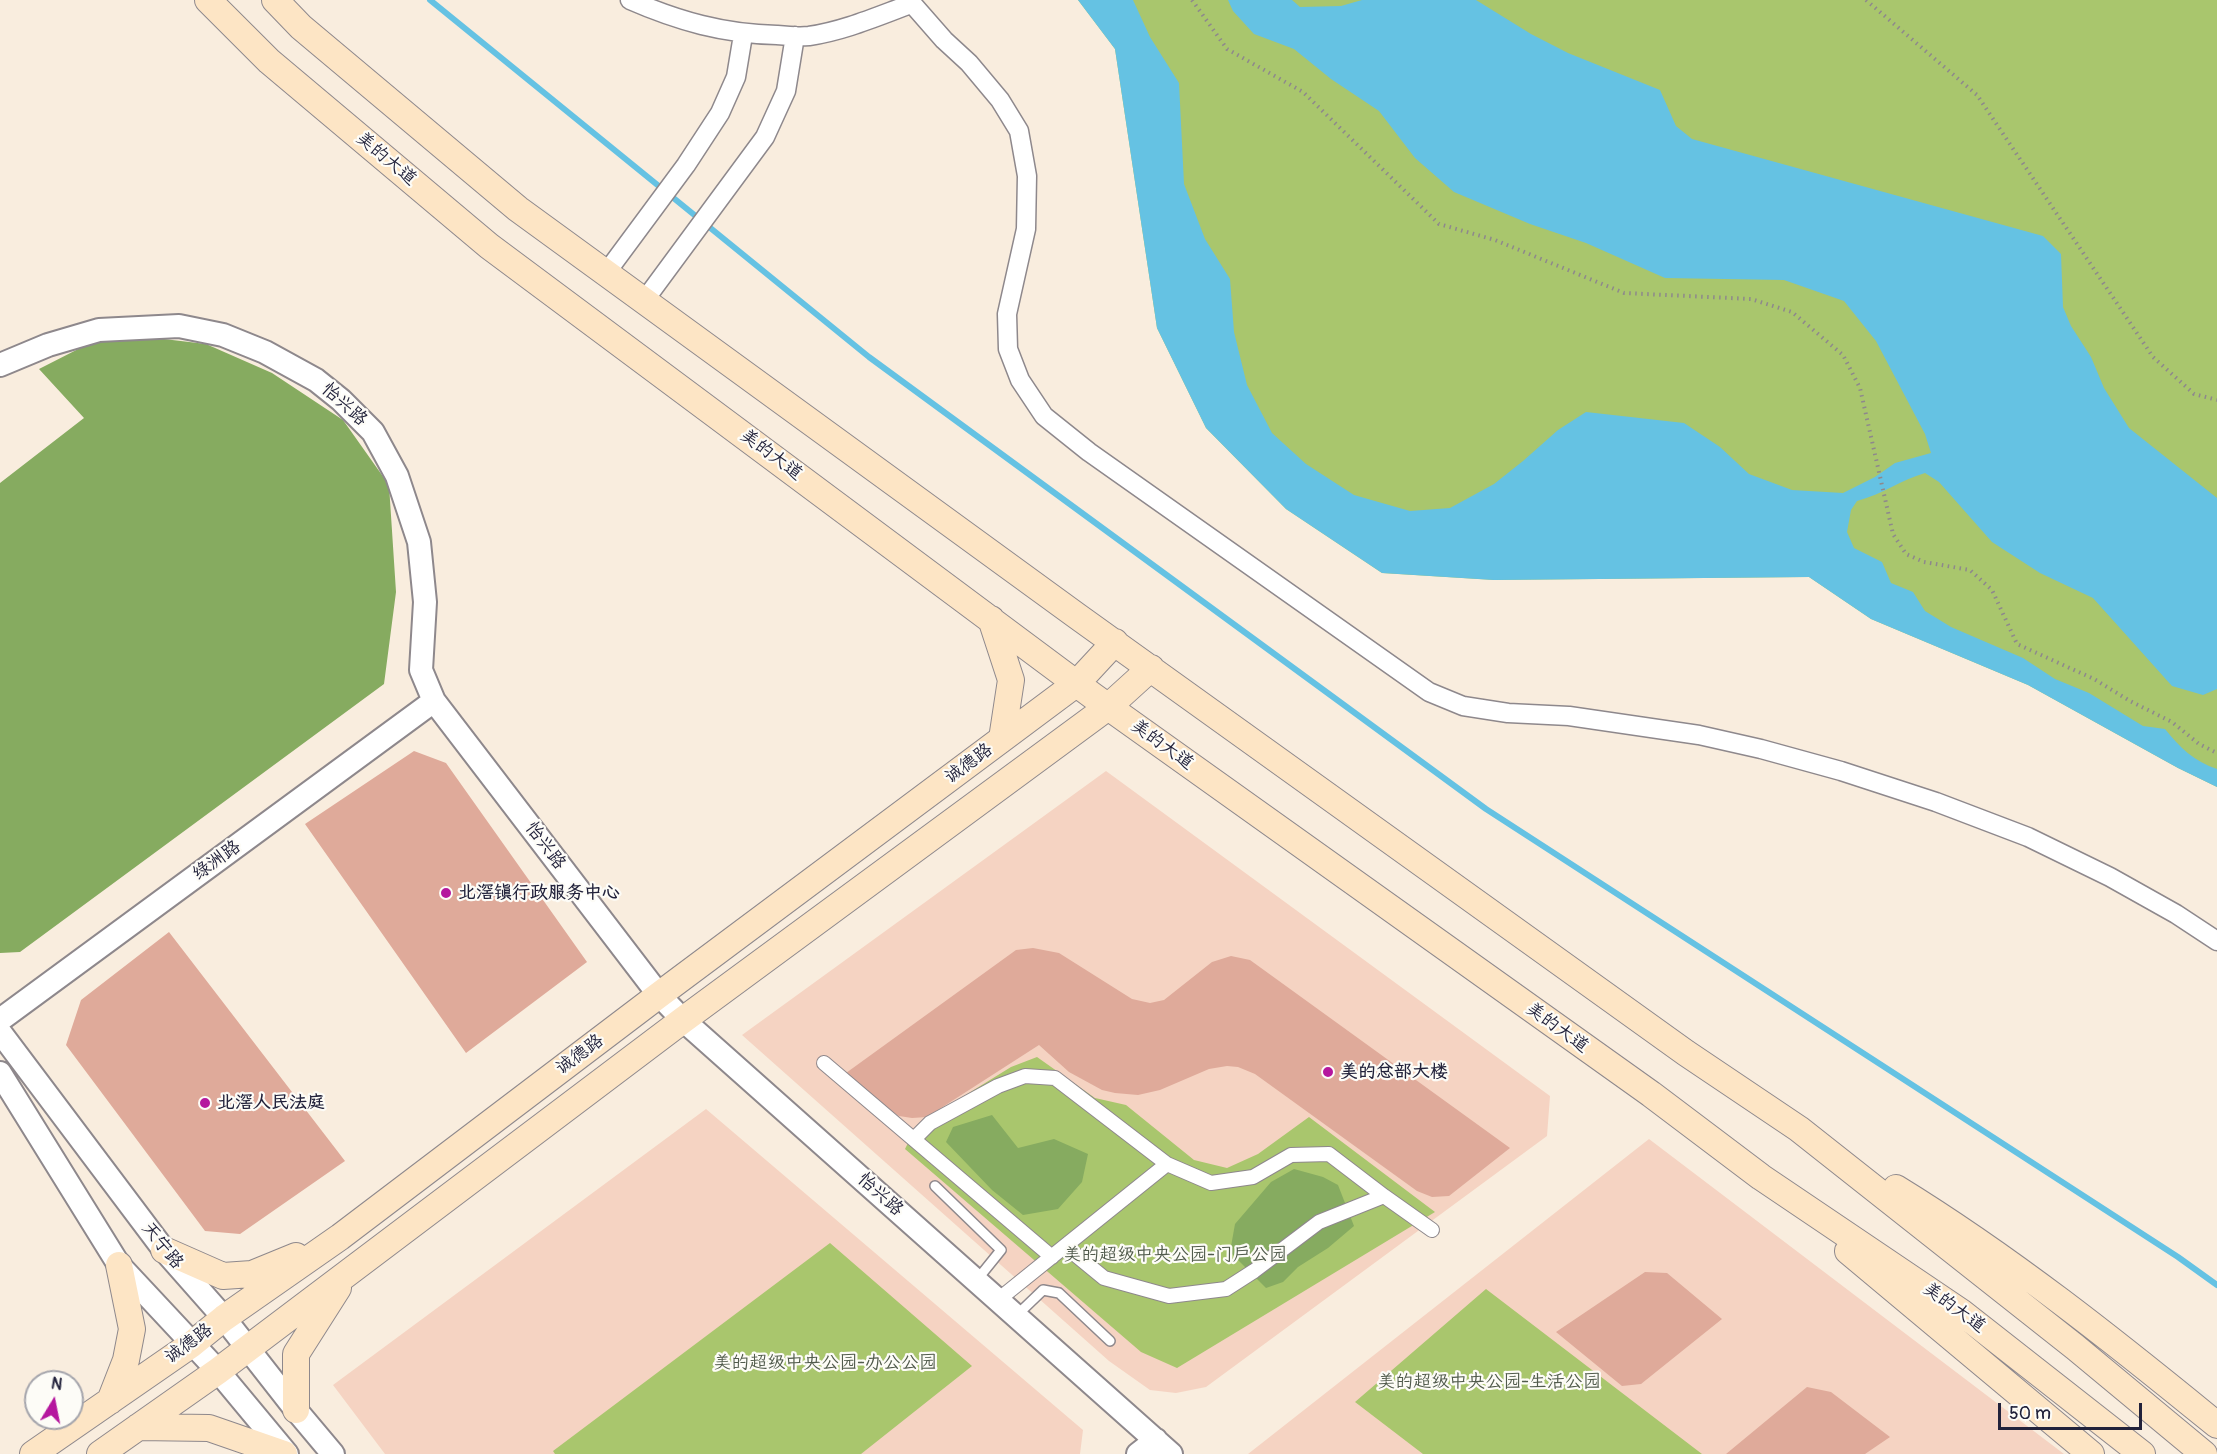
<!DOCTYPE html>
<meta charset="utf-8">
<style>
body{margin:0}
#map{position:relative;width:2217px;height:1454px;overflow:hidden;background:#f9edde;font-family:Pangolin,sans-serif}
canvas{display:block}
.north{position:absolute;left:24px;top:1370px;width:60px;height:60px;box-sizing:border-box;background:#fdfcf7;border:2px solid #a5a5ac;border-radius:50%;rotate:10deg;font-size:16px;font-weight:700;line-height:24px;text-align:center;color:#22223b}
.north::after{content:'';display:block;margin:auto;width:21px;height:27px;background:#b5179e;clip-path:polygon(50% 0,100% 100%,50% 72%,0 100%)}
.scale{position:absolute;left:1998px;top:1403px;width:144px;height:27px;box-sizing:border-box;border:3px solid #22223b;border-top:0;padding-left:8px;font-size:18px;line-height:21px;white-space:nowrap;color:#22223b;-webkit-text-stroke:4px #fdfcf7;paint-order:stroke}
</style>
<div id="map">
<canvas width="2217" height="1454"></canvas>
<div class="north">N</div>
<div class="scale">50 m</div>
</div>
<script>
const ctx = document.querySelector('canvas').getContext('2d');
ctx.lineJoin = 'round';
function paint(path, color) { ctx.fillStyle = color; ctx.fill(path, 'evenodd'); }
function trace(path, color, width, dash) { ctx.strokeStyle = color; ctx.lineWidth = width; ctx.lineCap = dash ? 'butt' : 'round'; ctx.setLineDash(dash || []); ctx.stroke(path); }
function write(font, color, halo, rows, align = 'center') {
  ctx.font = font + ' Pangolin,"LXGW WenKai TC",sans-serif'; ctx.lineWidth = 4.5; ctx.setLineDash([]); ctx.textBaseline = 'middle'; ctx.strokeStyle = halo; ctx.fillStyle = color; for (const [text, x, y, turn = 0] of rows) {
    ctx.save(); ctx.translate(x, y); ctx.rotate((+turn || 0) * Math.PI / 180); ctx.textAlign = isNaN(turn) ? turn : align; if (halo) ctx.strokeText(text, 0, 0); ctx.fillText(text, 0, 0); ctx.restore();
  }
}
const built = new Path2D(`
 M1106,771L1550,1096L1547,1136L1206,1387L1176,1393L1150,1390L1109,1361L742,1035Z
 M706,1109L1083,1430L1080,1454H385L333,1385Z
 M1649,1139L2064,1454H1248Z`);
const green = new Path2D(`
 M1078,0H2217V787L2178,768L2028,685L1871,619L1809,577L1494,580L1382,573L1286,509L1206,428L1157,328L1115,49Z
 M1037,1057L1095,1098L1126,1105L1194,1160L1227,1168L1258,1154L1309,1117L1435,1212L1177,1368L1141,1352L905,1149L917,1125L1011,1067Z
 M830,1243L972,1366L861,1454H555L553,1451Z
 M1486,1289L1702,1454H1423L1355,1402Z`);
const forest = new Path2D(`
 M147,337L206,344L272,373L343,420L389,485L396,592L384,684L20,952L0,953V483L84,418L39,369L92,342Z
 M992,1115L1018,1148L1054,1139L1088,1154L1082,1182L1058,1209L1023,1215L992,1190L946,1142L953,1127Z
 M1294,1169L1323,1177L1338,1185L1354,1226L1328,1248L1298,1267L1283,1282L1266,1288L1230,1252L1235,1224L1271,1182Z`);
const water = new Path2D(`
 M1078,0H1133L1150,37L1179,83L1184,184L1205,239L1230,279L1234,332L1247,385L1272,433L1306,464L1354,495L1410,511L1450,508L1494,484L1523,461L1558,430L1586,412L1684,423L1720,447L1749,474L1792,490L1843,493L1875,477L1895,463L1931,453L1925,434L1876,341L1844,301L1784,280L1665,278L1586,243L1530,224L1454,192L1415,158L1379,111L1331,79L1294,49L1254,34L1233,11L1228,0H1292L1300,7L1341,6L1362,0H1476L1531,34L1568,53L1660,90L1676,126L1692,139L2043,236L2061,254L2063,307L2071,326L2091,357L2104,388L2129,428L2217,498V689L2203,695L2172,686L2093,598L2040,573L1992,542L1939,482L1925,473C1901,480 1883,494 1857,501L1851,510L1847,532L1854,548L1882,562L1891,583L1913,592L1925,611L1951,627L2023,658L2055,679L2089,693L2143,726L2165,729C2179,747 2195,762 2217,769V787L2178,768L2028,685L1871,619L1809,577L1494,580L1382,573L1286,509L1206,428L1157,328L1115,49Z`);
const stream = new Path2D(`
 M430,0L869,357L1486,809L2178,1257L2217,1285`);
const building = new Path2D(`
 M414,751L446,763L587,962L466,1053L305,824Z
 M169,932L345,1161L240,1234L205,1231L66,1045L81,1000Z
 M1033,948L1059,953L1132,999L1150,1003L1164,1000L1212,962L1231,956L1250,960L1510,1148L1449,1196L1432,1197L1417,1191L1255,1074L1238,1067L1227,1066L1209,1069L1160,1090L1138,1095L1115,1093L1102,1090L1069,1072L1039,1045L927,1117L912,1118L899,1116L879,1103L846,1073L1016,950Z
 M1645,1272L1667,1273L1722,1319L1641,1384L1622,1386L1556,1332Z
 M1807,1387L1831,1392L1890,1437L1865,1454H1726Z`);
const path = new Path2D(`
 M1192,0L1227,49L1303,92L1439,224L1495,240L1624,293L1751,299L1792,312L1843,355L1860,388L1893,534L1906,554L1924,562L1970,570L1992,590L2017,644L2094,679L2130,701L2172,722L2199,744L2217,753
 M1866,0L1977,95L2153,357L2194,394L2217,400`);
const service = new Path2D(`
 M935,1186L1001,1250L976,1281
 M1016,1316L1043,1290L1059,1293L1110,1341`);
const pedestrian = new Path2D(`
 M824,1063L1052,1257
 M915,1138L930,1123L998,1086L1025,1076L1055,1078L1167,1164
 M1065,1246L1167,1164L1211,1183L1253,1177L1291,1155L1329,1154L1384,1196
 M998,1300L1065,1246L1104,1278L1169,1296L1226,1289L1254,1271L1319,1222L1384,1196L1432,1230`);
const minor = new Path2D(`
 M630,0C678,21 724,34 777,35C787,36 799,37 809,36C844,31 878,16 911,4
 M909,0L944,40L969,63L1000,100L1019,131L1027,176L1026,229L1007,314L1008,349L1020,380L1044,416L1089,452L1429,692L1463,706L1508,713L1569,716L1699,735L1761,749L1841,771L1936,802L2028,837L2110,877L2176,914L2217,941
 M606,273L686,165L720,113L736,77L743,35
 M644,301L765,137L786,91L795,36`);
const tertiary = new Path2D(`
 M0,365L48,345L99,330L179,326L223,335L265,352L316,380L341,400L373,432L397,476L419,542L425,602L421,670L434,701L659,995L683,1020L1171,1454
 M0,1020L434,701
 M0,1032L164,1250L224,1318L296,1410L333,1454
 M0,1073L119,1265L218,1371L287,1454
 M1138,1454L1156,1440`);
const secondary = new Path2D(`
 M208,0L269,61L489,246L1093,696L1651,1094L1761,1177L1961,1312L2142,1454
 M275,0L301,27L518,209L1077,616L1686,1053L1799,1129L2075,1347L2204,1454
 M991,619L1011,680L1002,739
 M1896,1188C2010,1258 2114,1341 2217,1425
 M164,1250L223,1276L252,1274L296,1256
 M1848,1251L2091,1454
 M110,1401L126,1360L132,1329L119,1265
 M296,1410V1354L338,1288
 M138,1427L209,1428L284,1454
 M33,1454L192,1344L224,1318L340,1237L659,995L1077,683L1115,642
 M100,1454L218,1371L683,1020L1108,707L1151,668`);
const markers = [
 [446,893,6,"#b5179e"],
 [1328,1072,6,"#b5179e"],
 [205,1103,6,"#b5179e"]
];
const streetNames = [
 ["美的大道",386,159,40],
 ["怡兴路",344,405,42],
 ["美的大道",771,455,37],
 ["美的大道",1162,745,36],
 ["诚德路",969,764,-37],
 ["怡兴路",545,846,53],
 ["绿洲路",217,861,-36],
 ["美的大道",1557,1028,36],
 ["诚德路",580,1055,-37],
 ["怡兴路",880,1195,42],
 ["天宁路",162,1246,51],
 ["美的大道",1954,1308,36],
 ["诚德路",189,1344,-37]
];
const poiNames = [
 ["北滘镇行政服务中心",458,893],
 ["美的总部大楼",1340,1072],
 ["北滘人民法庭",217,1103]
];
const parkNames = [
 ["美的超级中央公园-门户公园",1175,1255],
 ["美的超级中央公园-办公公园",825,1363],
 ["美的超级中央公园-生活公园",1489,1382]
];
paint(built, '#f5d3c2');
paint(green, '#a9c66d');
paint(forest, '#86ab60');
paint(water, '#65c2e3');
trace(stream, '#65c2e3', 6);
paint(building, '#dfaa9a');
trace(service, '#8e888c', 12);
trace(pedestrian, '#8e888c', 16);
trace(minor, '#8e888c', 21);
trace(tertiary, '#8e888c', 26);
trace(secondary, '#8e888c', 28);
trace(path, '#8e888c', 4, [1.5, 4.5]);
trace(service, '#fff', 9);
trace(pedestrian, '#fff', 14);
trace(minor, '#fff', 18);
trace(tertiary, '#fff', 22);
trace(secondary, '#fde5c5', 26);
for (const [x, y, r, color] of markers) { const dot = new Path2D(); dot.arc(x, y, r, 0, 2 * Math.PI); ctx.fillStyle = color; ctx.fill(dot); trace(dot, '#fdfcf7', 2); }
write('18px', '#22223b', '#fdfcf7', streetNames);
write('bold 18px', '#22223b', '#fdfcf7', poiNames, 'left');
write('18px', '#515b4c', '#fdfcf7', parkNames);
</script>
